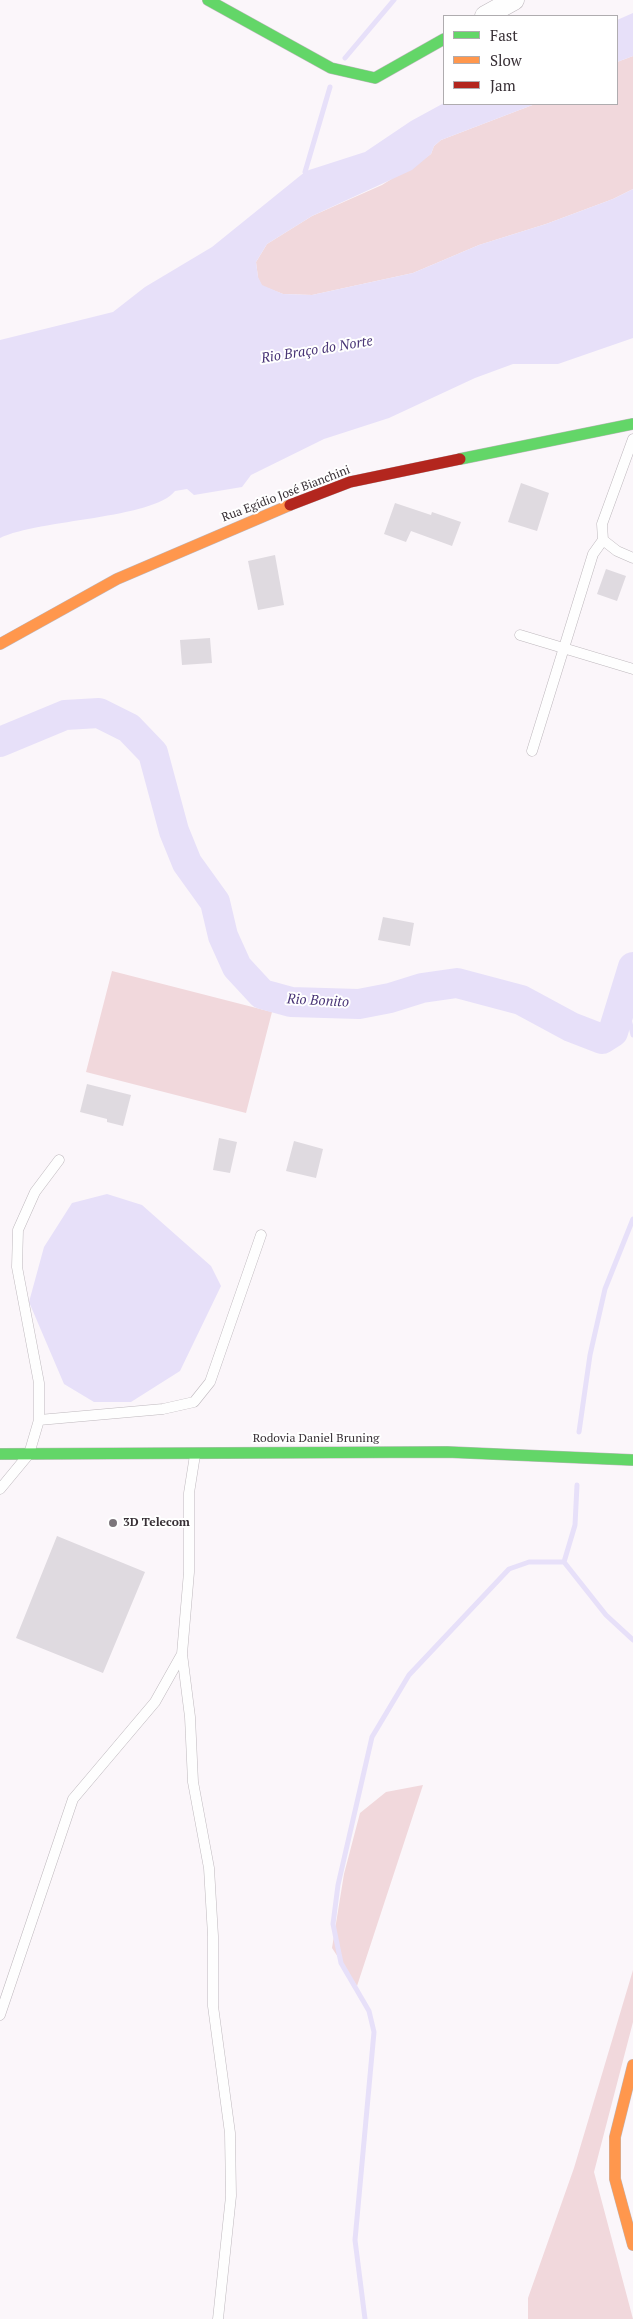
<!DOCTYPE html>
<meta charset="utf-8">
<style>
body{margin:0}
#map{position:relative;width:633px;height:2319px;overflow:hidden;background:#fbf6fa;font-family:"PT Serif",serif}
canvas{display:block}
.legend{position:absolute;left:443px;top:15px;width:175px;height:90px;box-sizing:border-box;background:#fff;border:1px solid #afacaf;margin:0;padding:6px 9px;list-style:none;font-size:15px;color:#383036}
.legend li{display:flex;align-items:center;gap:10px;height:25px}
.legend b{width:25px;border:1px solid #afacaf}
</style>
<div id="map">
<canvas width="633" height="2319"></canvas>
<ul class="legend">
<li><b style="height:6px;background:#63d668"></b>Fast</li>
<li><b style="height:6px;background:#ff974d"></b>Slow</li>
<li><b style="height:6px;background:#b3261e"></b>Jam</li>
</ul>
</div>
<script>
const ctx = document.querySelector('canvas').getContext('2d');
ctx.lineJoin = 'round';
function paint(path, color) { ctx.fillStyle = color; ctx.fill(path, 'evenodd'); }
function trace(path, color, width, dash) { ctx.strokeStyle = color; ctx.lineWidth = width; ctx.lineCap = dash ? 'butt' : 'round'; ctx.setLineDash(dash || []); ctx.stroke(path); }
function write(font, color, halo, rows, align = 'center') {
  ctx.font = font + ' "PT Serif",serif'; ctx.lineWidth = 4; ctx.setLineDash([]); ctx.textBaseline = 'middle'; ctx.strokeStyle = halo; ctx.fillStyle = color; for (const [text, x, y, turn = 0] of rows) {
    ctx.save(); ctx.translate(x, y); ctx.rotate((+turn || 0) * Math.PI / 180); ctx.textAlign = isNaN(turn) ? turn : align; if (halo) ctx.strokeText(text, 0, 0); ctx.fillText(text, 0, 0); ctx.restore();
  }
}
const green = new Path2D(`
 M633,56V189L613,199L546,224L479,245L413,273L312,295L283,294L262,286L258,278L256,262L267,244L312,216L382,185L431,154L434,146L441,140L535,104H617V62Z
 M112,971L272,1012L246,1113L86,1072Z
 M423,1785L357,1986L332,1948L344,1874L360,1813L386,1792Z
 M633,1970V2022L594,2172L633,2319H528V2298L574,2168Z`);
const water = new Path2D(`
 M633,13V56L617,62V20Z
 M444,103L535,104L441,140L434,146L431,154L412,170L312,216L267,244L256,262L258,277L262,285L283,294L312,295L413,273L479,245L546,224L613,199L633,189V338L558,364H513L475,378L389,418L324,439L251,475L242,487L194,495L187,489L175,491C153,519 40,519 0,538V340L113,312L145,287L212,247L306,171L365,152L411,121Z
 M107,1194L142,1205L211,1266L221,1286L180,1371L131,1402H94L64,1384L29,1302L44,1247L72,1203Z`);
const stream = new Path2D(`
 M345,58L394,0
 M308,177L305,172L330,87
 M619,1010L629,1019L633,1035
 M579,1432L590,1355L605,1289L633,1219
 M564,1562L606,1615L633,1640
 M564,1562L575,1525L577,1485
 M365,2319L355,2240L374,2032L369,2011L341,1963L333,1924L338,1885L372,1737L409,1675L509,1569L529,1562H564`);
const river = new Path2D(`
 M0,742L65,715L99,713L129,728L153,753L174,831L187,863L215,902L223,936L237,967L262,994L291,1002L359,1004L390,998L422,988L457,983L521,1000L571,1027L602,1039L613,1032L633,967`);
const building = new Path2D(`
 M521,483L549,493L537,531L508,522Z
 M395,503L431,515L432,512L461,522L452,546L411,531L406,542L384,534Z
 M275,555L284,605L258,610L248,561Z
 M606,569L626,576L617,601L597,594Z
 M210,638L212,663L182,665L180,640Z
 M383,917L414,923L410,946L378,940Z
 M87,1084L131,1095L123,1126L107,1122V1119L80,1112Z
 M219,1138L237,1142L230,1173L213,1170Z
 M294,1141L323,1149L316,1178L286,1171Z
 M57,1536L145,1572L103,1673L16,1638Z`);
const lane = new Path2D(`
 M633,439L602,524L603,540L617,551L633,558
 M520,635L633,669
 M532,751L593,554L603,540
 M39,1420V1383L17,1267L18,1230L35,1192L59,1160
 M195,1455L189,1493V1572L182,1654L190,1717L193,1782L209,1868L213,1936V2006L230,2133L231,2196L218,2319
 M0,1489L29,1454L39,1420L163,1409L194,1402L210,1382L261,1235
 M0,2015L73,1799L155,1702L182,1654`);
const street = new Path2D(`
 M485,16L514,0`);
const fast = new Path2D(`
 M208,0L331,68L375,78L444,39
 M460,459L633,424
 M0,1454L447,1452L633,1460`);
const slow = new Path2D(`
 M0,644L117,579L290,505
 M633,2065L615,2137V2179L633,2245`);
const jam = new Path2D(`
 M290,505L350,482L460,459`);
const markers = [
 [113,1523,5,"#7c757b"]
];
const streetNames = [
 ["Rua Egídio José Bianchini",286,494,-21],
 ["Rodovia Daniel Bruning",316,1439]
];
const poiNames = [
 ["3D Telecom",123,1523]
];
const waterNames = [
 ["Rio Braço do Norte",317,350,-9],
 ["Rio Bonito",318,1001,3]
];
paint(green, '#f1d8dc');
paint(water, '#e7e0f9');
trace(stream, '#e7e0f9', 5);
trace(river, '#e7e0f9', 30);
paint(building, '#dfdae0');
trace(lane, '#beb8bd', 11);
trace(street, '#beb8bd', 21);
trace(fast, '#beb8bd', 12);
trace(slow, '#beb8bd', 12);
trace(jam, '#beb8bd', 12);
trace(lane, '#fefefe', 10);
trace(street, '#fefefe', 20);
trace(fast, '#63d668', 11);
trace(slow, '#ff974d', 11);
trace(jam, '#b3261e', 11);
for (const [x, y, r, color] of markers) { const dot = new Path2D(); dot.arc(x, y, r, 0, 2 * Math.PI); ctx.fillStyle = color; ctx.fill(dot); trace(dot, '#fff', 2); }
write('12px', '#383036', '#fff', streetNames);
write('bold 12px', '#383036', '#fff', poiNames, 'left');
write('italic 14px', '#493576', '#fff', waterNames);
</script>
